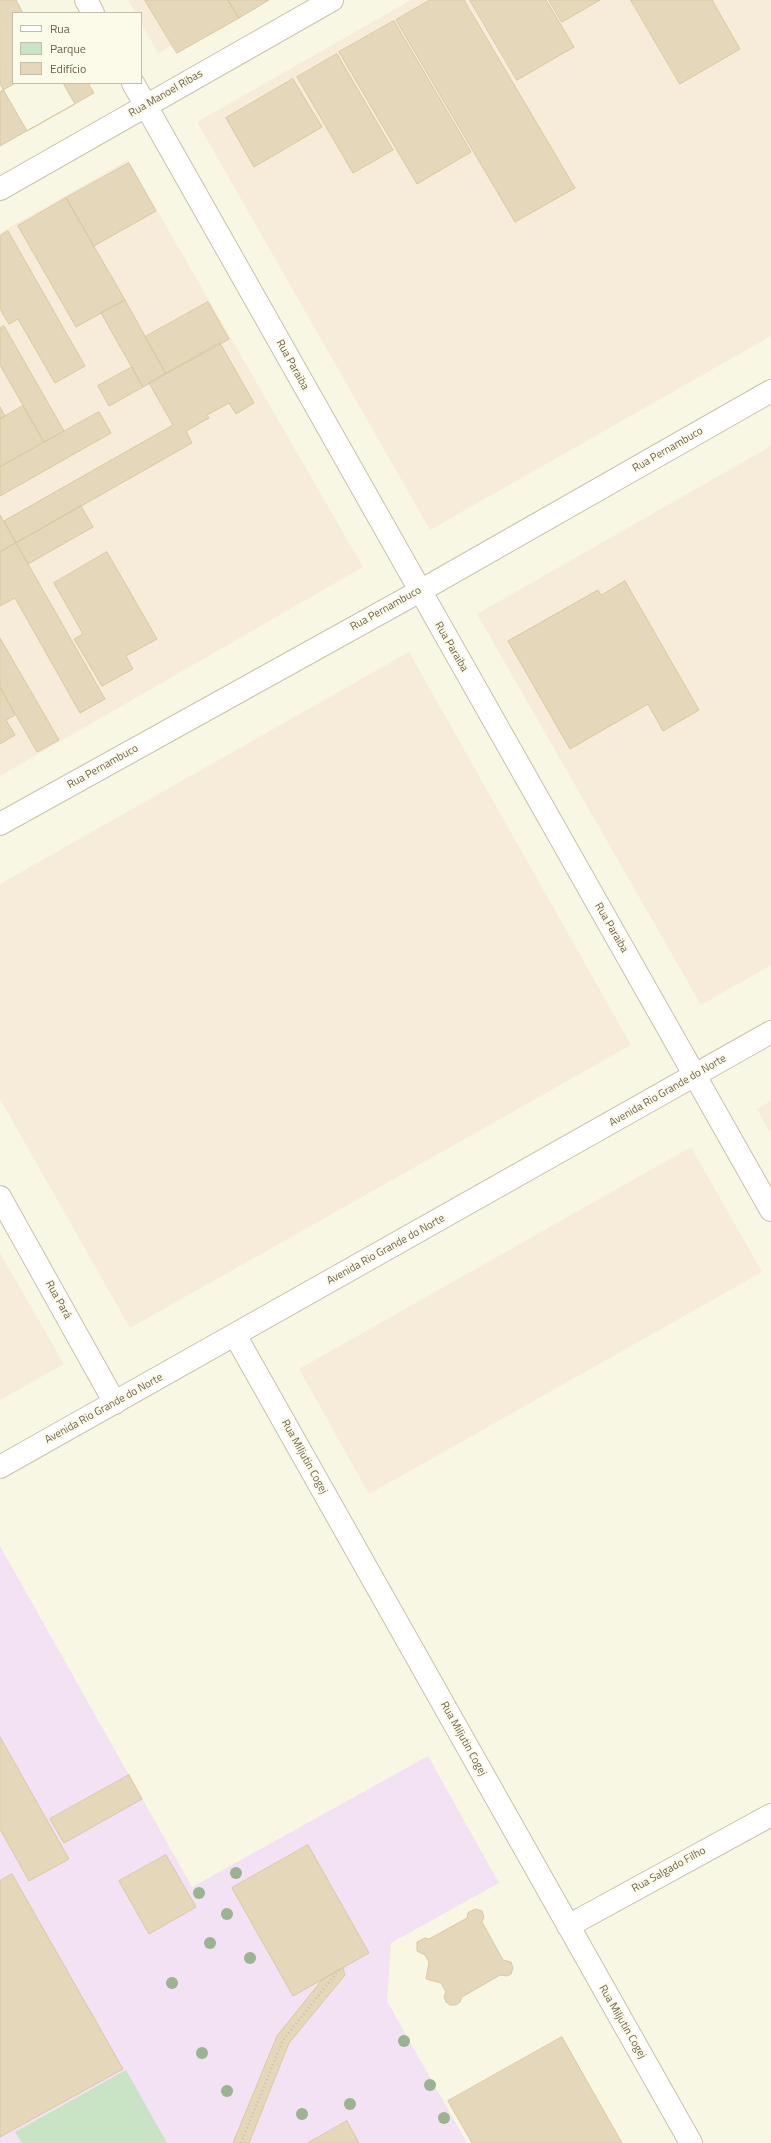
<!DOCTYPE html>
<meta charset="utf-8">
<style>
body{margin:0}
#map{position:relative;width:771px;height:2143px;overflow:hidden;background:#f8f7e4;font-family:"Titillium Web",sans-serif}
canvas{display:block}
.legend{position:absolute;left:12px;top:12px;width:130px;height:72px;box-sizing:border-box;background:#fcfae9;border:1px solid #c3bdab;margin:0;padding:5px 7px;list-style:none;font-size:12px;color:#6d624d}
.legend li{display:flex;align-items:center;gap:8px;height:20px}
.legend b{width:20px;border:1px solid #c3bdab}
</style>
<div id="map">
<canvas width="771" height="2143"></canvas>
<ul class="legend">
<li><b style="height:5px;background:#fff"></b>Rua</li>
<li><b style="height:11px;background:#c8e4c4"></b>Parque</li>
<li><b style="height:11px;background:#e5d8ba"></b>Edifício</li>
</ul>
</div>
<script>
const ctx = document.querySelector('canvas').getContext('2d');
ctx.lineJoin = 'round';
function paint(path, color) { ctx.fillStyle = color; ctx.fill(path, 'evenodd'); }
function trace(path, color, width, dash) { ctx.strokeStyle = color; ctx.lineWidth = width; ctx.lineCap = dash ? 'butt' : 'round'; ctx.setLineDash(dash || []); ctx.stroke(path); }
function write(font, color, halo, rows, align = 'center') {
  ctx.font = font + ' "Titillium Web",sans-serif'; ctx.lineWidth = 4; ctx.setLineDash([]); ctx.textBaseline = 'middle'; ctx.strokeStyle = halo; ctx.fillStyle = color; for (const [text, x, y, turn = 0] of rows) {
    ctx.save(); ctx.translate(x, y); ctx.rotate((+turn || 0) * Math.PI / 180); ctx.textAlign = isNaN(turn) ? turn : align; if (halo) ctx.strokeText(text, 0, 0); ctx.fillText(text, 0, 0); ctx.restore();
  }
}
const commercial = new Path2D(`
 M128,0H254L158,53L141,23V13H136Z
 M411,0H771V336L430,530L197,122Z
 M128,160L363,567L0,776V233Z
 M771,446V965L701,1005L477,614Z
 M409,652L631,1045L130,1328L0,1099V884Z
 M771,1101V1134L757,1109Z
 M691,1147L762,1272L369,1494L299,1369Z
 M0,1253L64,1364L0,1400Z`);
const education = new Path2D(`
 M0,1546L192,1887L428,1756L499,1883L391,1943L387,2001L467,2143H0Z`);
const green = new Path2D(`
 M126,2070L167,2143H22L15,2132Z`);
const building = new Path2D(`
 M0,0H16L23,13H13V83H63L75,104L27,131L0,84Z
 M145,0H228L239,18L177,53Z
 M228,0H269L239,18Z
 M430,0H464L575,188L515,222L396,20Z
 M470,0H546L574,47L517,80Z
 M549,0H600L562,22Z
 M631,0H712L740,49L680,84Z
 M394,21L471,152L417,184L339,52Z
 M337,54L393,150L353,173L297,77Z
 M293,79L322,127L254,167L226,118Z
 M16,83H88L94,93L0,146V92Z
 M129,163L156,211L94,246L66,198Z
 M66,198L125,300L76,327L18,226Z
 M8,231L85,366L55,383L18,319L9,324L0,309V236Z
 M125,300L166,374L143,387L101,313Z
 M208,302L229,339L166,374L145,337Z
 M4,326L64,431L44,442L0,365V328Z
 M220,343L254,403L236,414L229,403L207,415L209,418L186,431L192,443L16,543L4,521L173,425L149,383Z
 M132,367L143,387L109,406L98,386Z
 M23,406L44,442L0,467V419Z
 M0,407L5,416L0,419Z
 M99,412L111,433L0,496V467Z
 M81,506L93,527L28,564L16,543Z
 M0,515L16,543L0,552Z
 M16,543L105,699L80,713L15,598L0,606V552Z
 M107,552L157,639L126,656L133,669L102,686L74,639L83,634L54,583Z
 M625,581L699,710L663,731L648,704L570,749L508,641L598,590L601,595Z
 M0,638L59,740L37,752L0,687Z
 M0,687L15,715L6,720L15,735L0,744Z
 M0,1737L69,1859L29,1881L0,1829Z
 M129,1775L142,1799L64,1843L50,1819Z
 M308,1845L369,1953L293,1996L232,1888Z
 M166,1855L196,1907L149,1934L119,1881Z
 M12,1874L123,2069L0,2137V1881Z
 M476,1909L482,1911L484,1917L482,1922L503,1960L511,1962L513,1968L511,1974L507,1976L500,1975L462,1997L460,2002L456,2005H450L446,2002L444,1997L446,1992L441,1983L426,1979L429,1962L425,1955L417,1951V1942L425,1938L429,1939L467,1918L468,1913Z
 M343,1968L345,1975L289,2043L249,2143H233L277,2036L322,1980Z
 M562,2037L622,2143H472L448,2101Z
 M347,2121L359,2143H308Z`);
const path = new Path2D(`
 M241,2143L283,2040L339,1970`);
const street = new Path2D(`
 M86,0L93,13
 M133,83L771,1210
 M0,1197L115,1403
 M235,1335L691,2143
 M568,1926L771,1815`);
const secondary = new Path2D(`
 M0,189L332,0
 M0,824L420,591L771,391
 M0,1467L771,1032`);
const trees = [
 [236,1873],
 [199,1893],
 [227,1914],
 [210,1943],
 [250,1958],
 [172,1983],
 [404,2041],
 [202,2053],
 [430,2085],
 [227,2091],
 [350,2104],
 [302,2114],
 [444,2118]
];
const streetNames = [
 ["Rua Manoel Ribas",166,94,-30],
 ["Rua Paraiba",292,365,61],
 ["Rua Pernambuco",668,450,-30],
 ["Rua Pernambuco",386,609,-29],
 ["Rua Paraiba",451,647,60],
 ["Rua Pernambuco",103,767,-29],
 ["Rua Paraiba",611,928,60],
 ["Avenida Rio Grande do Norte",668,1091,-30],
 ["Avenida Rio Grande do Norte",386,1250,-29],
 ["Rua Pará",58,1300,61],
 ["Avenida Rio Grande do Norte",104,1409,-29],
 ["Rua Miljutin Cogej",304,1457,61],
 ["Rua Miljutin Cogej",463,1739,61],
 ["Rua Salgado Filho",669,1870,-29],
 ["Rua Miljutin Cogej",622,2022,60]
];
paint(commercial, '#f7ebd9');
paint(education, '#f3e1f4');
paint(green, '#c8e4c4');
paint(building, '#e5d8ba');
trace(building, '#dac8a2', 1);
trace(street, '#c7c1ac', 24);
trace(secondary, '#cac2ab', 24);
trace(path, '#cec1a3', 2.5, [1, 3]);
trace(street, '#fff', 22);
trace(secondary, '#fff', 22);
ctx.fillStyle = '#9ab391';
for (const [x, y] of trees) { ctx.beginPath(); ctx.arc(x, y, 6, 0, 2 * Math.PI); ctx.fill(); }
write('11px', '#6d624d', '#fcfae9', streetNames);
</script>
